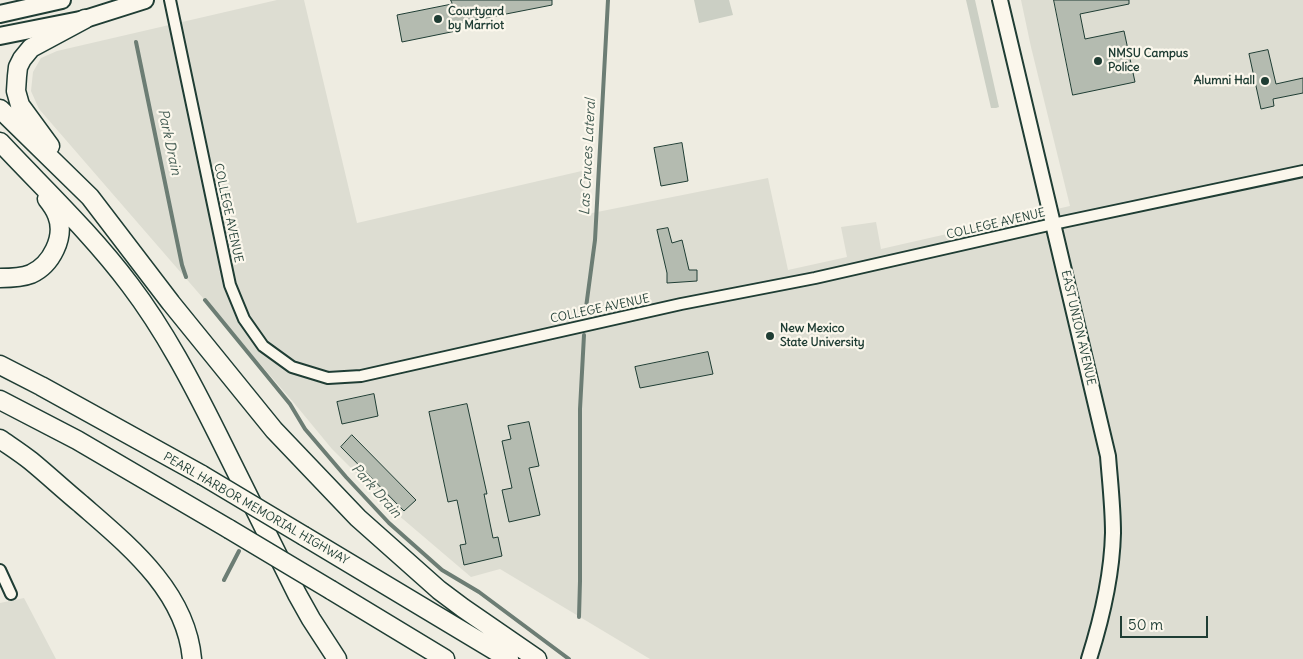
<!DOCTYPE html>
<style>
body{margin:0}
#map{position:relative;width:1303px;height:659px;overflow:hidden;background:#eeece1;font-family:Delius,sans-serif}
canvas{display:block}
.scale{position:absolute;left:1120px;top:616px;width:88px;height:22px;box-sizing:border-box;border:2px solid #1f3d34;border-top:0;padding-left:6px;font-size:15px;line-height:18px;white-space:nowrap;color:#1f3d34;-webkit-text-stroke:4px #fbf7ec;paint-order:stroke}
</style>
<div id="map">
<canvas width="1303" height="659"></canvas>
<div class="scale">50 m</div>
</div>
<script>
const ctx = document.querySelector('canvas').getContext('2d');
ctx.lineJoin = 'round';
function paint(path, color) { ctx.fillStyle = color; ctx.fill(path, 'evenodd'); }
function trace(path, color, width, dash) { ctx.strokeStyle = color; ctx.lineWidth = width; ctx.lineCap = dash ? 'butt' : 'round'; ctx.setLineDash(dash || []); ctx.stroke(path); }
function write(font, color, halo, rows, align = 'center') {
  ctx.font = font + ' Delius,sans-serif'; ctx.lineWidth = 4.5; ctx.setLineDash([]); ctx.textBaseline = 'middle'; ctx.strokeStyle = halo; ctx.fillStyle = color; for (const [text, x, y, turn = 0] of rows) {
    ctx.save(); ctx.translate(x, y); ctx.rotate((+turn || 0) * Math.PI / 180); ctx.textAlign = isNaN(turn) ? turn : align; if (halo) ctx.strokeText(text, 0, 0); ctx.fillText(text, 0, 0); ctx.restore();
  }
}
const built = new Path2D(`
 M277,0H304L357,223L586,170L582,215L768,178L788,270L847,257L841,227L876,222L881,249L1070,206L1031,47L1021,0H1303V659H650L500,569L471,577L397,514L332,449L294,403L39,109L31,91L33,72L41,58L57,51Z
 M24,598L56,659H0V603Z`);
const green = new Path2D(`
 M694,0H729L733,15L699,23Z
 M966,0H975L999,107L996,108H991Z`);
const stream = new Path2D(`
 M136,42L182,265L186,277
 M205,300L290,404L305,429L346,477L389,523L442,570L479,592L569,659
 M585,315L595,240L608,0
 M224,580L239,551
 M579,617L580,581V409L584,335`);
const building = new Path2D(`
 M451,0H552V5L455,24L456,31L402,42L397,15L452,4Z
 M1054,0H1129V4L1080,14L1085,39L1124,31L1135,82L1073,95Z
 M1268,50L1276,84L1303,78V93L1273,99L1274,106L1261,109L1249,54Z
 M682,143L688,181L661,186L654,148Z
 M668,228L672,243L682,240L689,270H697V281L667,283V273L657,230Z
 M708,352L713,374L640,388L635,367Z
 M374,394L378,416L342,424L337,402Z
 M467,404L487,494H484L493,538L498,537L502,556L464,565L460,545L466,544L457,500L448,502L429,412Z
 M529,422L539,466L529,468L540,515L509,522L502,490L512,488L502,441L511,439L508,426Z
 M352,435L416,500L404,511L341,447Z`);
const street = new Path2D(`
 M170,0L230,285L244,319L263,346L292,367L328,378L361,376L681,304L815,278L1053,224L1303,171
 M0,570L11,594`);
const secondary = new Path2D(`
 M1000,0L1108,456C1110,482 1113,507 1113,533C1112,576 1102,618 1089,659`);
const primary = new Path2D(`
 M0,14L62,0
 M0,36L85,19L145,0`);
const highway = new Path2D(`
 M0,109L90,197L171,303L274,430L358,518L439,590L463,608L537,659
 M0,142C44,189 91,233 130,285C165,331 192,383 218,435C244,488 271,541 297,594L311,619L337,659
 M50,146L20,105L16,91L17,76L18,67L22,59L31,48L85,19
 M0,278C10,278 21,278 31,274C51,265 66,237 57,215C55,210 51,204 47,199
 M0,365L41,386L202,475
 M0,400L77,440L229,529
 M0,439C10,446 21,453 31,461C48,475 64,490 81,504C128,545 186,591 192,659
 M304,536L509,659
 M331,590L445,659`);
const highwayBridge = new Path2D(`
 M202,475L304,536
 M229,529L331,590`);
const markers = [
 [438,19,5,"#1f3d34"],
 [1098,61,5,"#1f3d34"],
 [1265,81,5,"#1f3d34"],
 [770,336,5,"#1f3d34"]
];
const poiNames = [
 ["Courtyard",448,12],
 ["by Marriot",448,26],
 ["NMSU Campus",1108,54],
 ["Police",1108,68],
 ["Alumni Hall",1255,81,"right"],
 ["New Mexico",780,329],
 ["State University",780,343]
];
const streetNames = [
 ["COLLEGE AVENUE",228,213,78],
 ["COLLEGE AVENUE",996,224,-13],
 ["COLLEGE AVENUE",600,309,-12],
 ["EAST UNION AVENUE",1078,328,77],
 ["PEARL HARBOR MEMORIAL HIGHWAY",256,509,30]
];
const waterNames = [
 ["Park Drain",169,142,78],
 ["Las Cruces Lateral",588,157,-87],
 ["Park Drain",376,491,48]
];
paint(built, '#ddddd2');
paint(green, '#cbcfc4');
trace(stream, '#6c7d74', 4);
paint(building, '#b4bbb0');
trace(building, '#1f3d34', 1);
trace(street, '#1f3d34', 14);
trace(secondary, '#1f3d34', 18);
trace(primary, '#1f3d34', 20);
trace(highway, '#1f3d34', 21);
trace(street, '#fbf7ec', 10);
trace(secondary, '#fbf7ec', 14);
trace(primary, '#fbf7ec', 16);
trace(highway, '#fbf7ec', 18);
trace(highwayBridge, '#1f3d34', 21, []);
trace(highwayBridge, '#fbf7ec', 18);
for (const [x, y, r, color] of markers) { const dot = new Path2D(); dot.arc(x, y, r, 0, 2 * Math.PI); ctx.fillStyle = color; ctx.fill(dot); trace(dot, '#fbf7ec', 2); }
write('bold 12px', '#1f3d34', '#fbf7ec', poiNames, 'left');
write('12px', '#1f3d34', '#fbf7ec', streetNames);
write('italic 14px', '#455d54', '#fbf7ec', waterNames);
</script>
